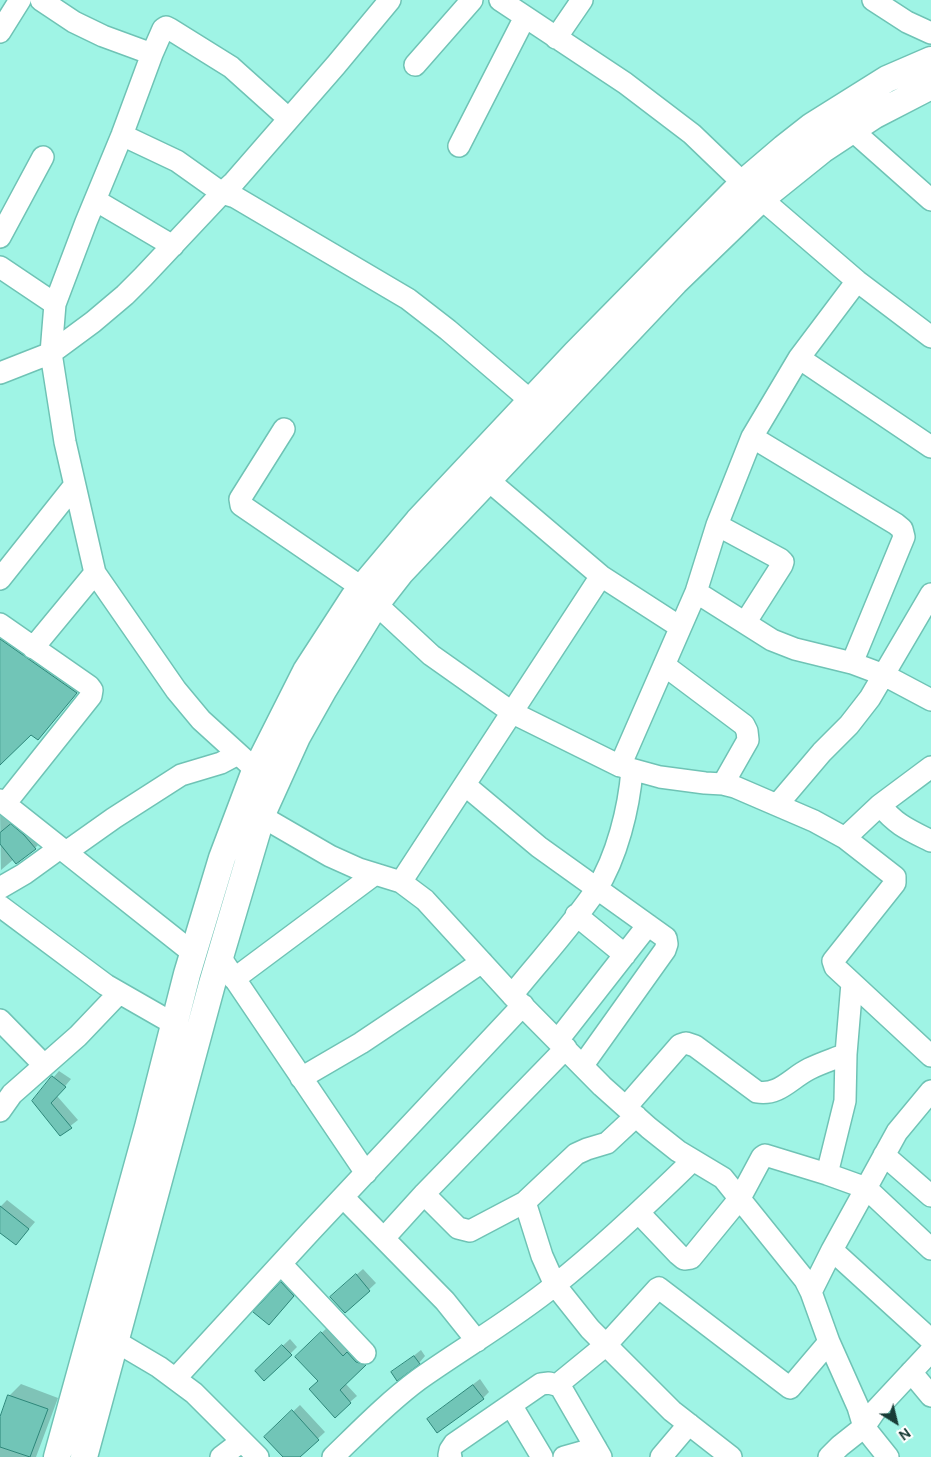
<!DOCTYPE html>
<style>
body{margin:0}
#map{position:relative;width:931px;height:1457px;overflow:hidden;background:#9ff4e5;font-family:"DM Sans",sans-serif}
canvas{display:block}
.north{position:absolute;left:871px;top:1397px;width:50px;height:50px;-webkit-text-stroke:4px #fff;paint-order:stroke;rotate:144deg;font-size:14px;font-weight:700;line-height:20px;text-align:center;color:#183c36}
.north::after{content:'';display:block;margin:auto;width:18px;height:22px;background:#183c36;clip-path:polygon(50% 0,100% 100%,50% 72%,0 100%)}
</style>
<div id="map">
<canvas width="931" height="1457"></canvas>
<div class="north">N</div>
</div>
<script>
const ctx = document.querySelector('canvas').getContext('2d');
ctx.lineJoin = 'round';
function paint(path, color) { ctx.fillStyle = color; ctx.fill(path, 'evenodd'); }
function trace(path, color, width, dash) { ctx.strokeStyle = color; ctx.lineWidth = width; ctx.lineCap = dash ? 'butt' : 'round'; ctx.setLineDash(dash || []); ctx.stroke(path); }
const shadow = new Path2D(`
 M0,629L82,687L38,739L31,733L0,763Z
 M0,809L41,842L35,848L14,859L1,870Z
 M59,1071L71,1079L57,1096L78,1120L60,1134L33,1101Z
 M7,1200L35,1222L22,1237L0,1231V1207Z
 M363,1269L376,1283L345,1312L338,1291Z
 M288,1277L300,1289L276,1317L282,1283Z
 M328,1327L371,1358L345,1383L357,1396L350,1402L319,1381L303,1350Z
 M290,1339L297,1347L264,1380L256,1371Z
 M421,1350L425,1356L419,1363L392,1373Z
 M480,1379L489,1392L483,1398L428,1419Z
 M21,1384L58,1398L36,1457H0V1422L9,1396Z
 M300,1405L325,1432L298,1457H285L266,1437Z`);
const building = new Path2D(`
 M0,639L77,693L38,740L31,735L0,765Z
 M11,824L24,835L36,849L16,864L0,844V833Z
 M52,1076L66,1087L51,1103L72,1128L60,1136L32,1101Z
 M0,1206L29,1229L16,1245L0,1233Z
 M356,1274L370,1291L345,1313L330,1297Z
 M281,1282L294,1296L269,1325L253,1312Z
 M321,1332L343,1356L347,1352L356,1362L366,1365L340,1390L351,1403L335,1418L309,1389L318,1381L295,1357Z
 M282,1345L292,1355L264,1381L255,1371Z
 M414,1356L420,1364L397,1381L391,1372Z
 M473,1385L484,1399L437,1433L427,1419Z
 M8,1395L48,1409L30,1457L0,1447V1417Z
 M292,1410L319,1440L300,1457H283L264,1437Z`);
const minor = new Path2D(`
 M41,0L74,22L103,36L152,54
 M500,0L625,83L692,134L743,183L857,281L931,337
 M873,0L907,22L931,33
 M0,32L20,0
 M556,38L582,0
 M415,65L472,0
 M852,130L931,200
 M122,135L177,161L222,193L235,197L408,299L448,330L531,401
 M459,146L525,17
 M95,200L173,246
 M0,237L43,157
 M0,267L55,304
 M799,358L931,447
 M0,373L51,353L93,322L125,295L143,277L222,193L234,182L336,65L390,0
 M284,429L240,499L241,505L361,587
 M752,437L896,524L902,529L904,537L852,663
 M488,480L601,576L680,627
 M717,525L780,559L783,562L782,565L745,623
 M0,579L74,486
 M696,592L772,640L795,649L852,663L884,675L931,700
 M376,604L431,655L513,713L620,766L660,777L705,783L723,784L735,787L814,821L845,838L895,877V883L833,961L835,967L931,1056
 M0,624L89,686L92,690L91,696L5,804
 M33,648L95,573
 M664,665L744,725L747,731L748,740L723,784
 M620,766L696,592L717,525L752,437L799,358L857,281
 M256,770L201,720L176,690L95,573L65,442L51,353L55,304L86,222L122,135L152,54L163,29L166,27L170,29L231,67L289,119
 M465,785L539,847L666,938L667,944L665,950L583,1065
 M0,800L193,953
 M777,805L822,752L849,725L870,698L931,594
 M880,805C896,825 909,830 931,841
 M261,816L330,856L359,869L401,882L425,900L512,995L602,1086L649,1128L678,1151L723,1178L805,1280L811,1292L829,1342L858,1407L864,1427L888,1457
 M845,838L880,805L931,767
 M66,852L114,818L181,775L221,763L238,754
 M401,882L601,576
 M0,888L24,874L60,848
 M0,906L106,985L174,1024
 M576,915L625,955
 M220,957L366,1173
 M234,979L375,874
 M512,995C540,960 571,927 596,890C617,857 629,808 632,770
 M0,1020L44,1065
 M558,1040L648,925
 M301,1078L361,1043L482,962
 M626,1107L680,1045L686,1043L695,1046L757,1092C779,1096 791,1078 809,1069C821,1063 834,1059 846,1054
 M0,1111L12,1094L78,1036L119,993
 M884,1155L931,1196
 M827,1174L845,1101L846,1054L852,983
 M424,1194L458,1228L470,1231L525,1202L576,1154L587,1149L607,1143L636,1116
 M343,1197L445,1301L477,1341
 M525,1202L542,1256L555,1285L590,1329L672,1411L731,1457
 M639,1213L678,1254L684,1259L691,1258L740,1198L762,1157L765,1155L827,1174L866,1188L931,1249
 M385,1237L424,1194L566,1048
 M832,1250L931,1340
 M281,1264L365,1353
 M811,1292L832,1250L897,1132L931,1091
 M115,1341L159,1367L194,1393L258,1457
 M911,1372L931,1396
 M175,1379L310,1232L523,1005
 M511,1405L542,1457
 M221,1457L242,1441
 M333,1457C360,1431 387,1403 418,1380C463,1348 512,1320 555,1285C604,1246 649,1203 693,1160
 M451,1457L449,1455L450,1450L454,1444L541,1384L549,1383L560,1386
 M564,1457L596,1448
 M601,1457L560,1386L562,1381L606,1345L657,1289L659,1288L790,1388L829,1342
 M661,1457L689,1424
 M829,1457L840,1446L864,1427L875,1411L931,1351`);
const major = new Path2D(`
 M57,1457L148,1127L187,974L222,858L253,776L306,671L354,597L418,521L576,353L743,183L784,148L812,126L887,79L931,60
 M84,1457L212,984L263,812L297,737L324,689L376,604L401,572L675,282L761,199L822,150L875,115L931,86`);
paint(shadow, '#0003');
paint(building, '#71c5b7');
trace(building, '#2d8679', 1);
trace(minor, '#6fc3b5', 24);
trace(major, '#6fc3b5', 29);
trace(minor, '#fff', 21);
trace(major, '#fff', 26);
</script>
